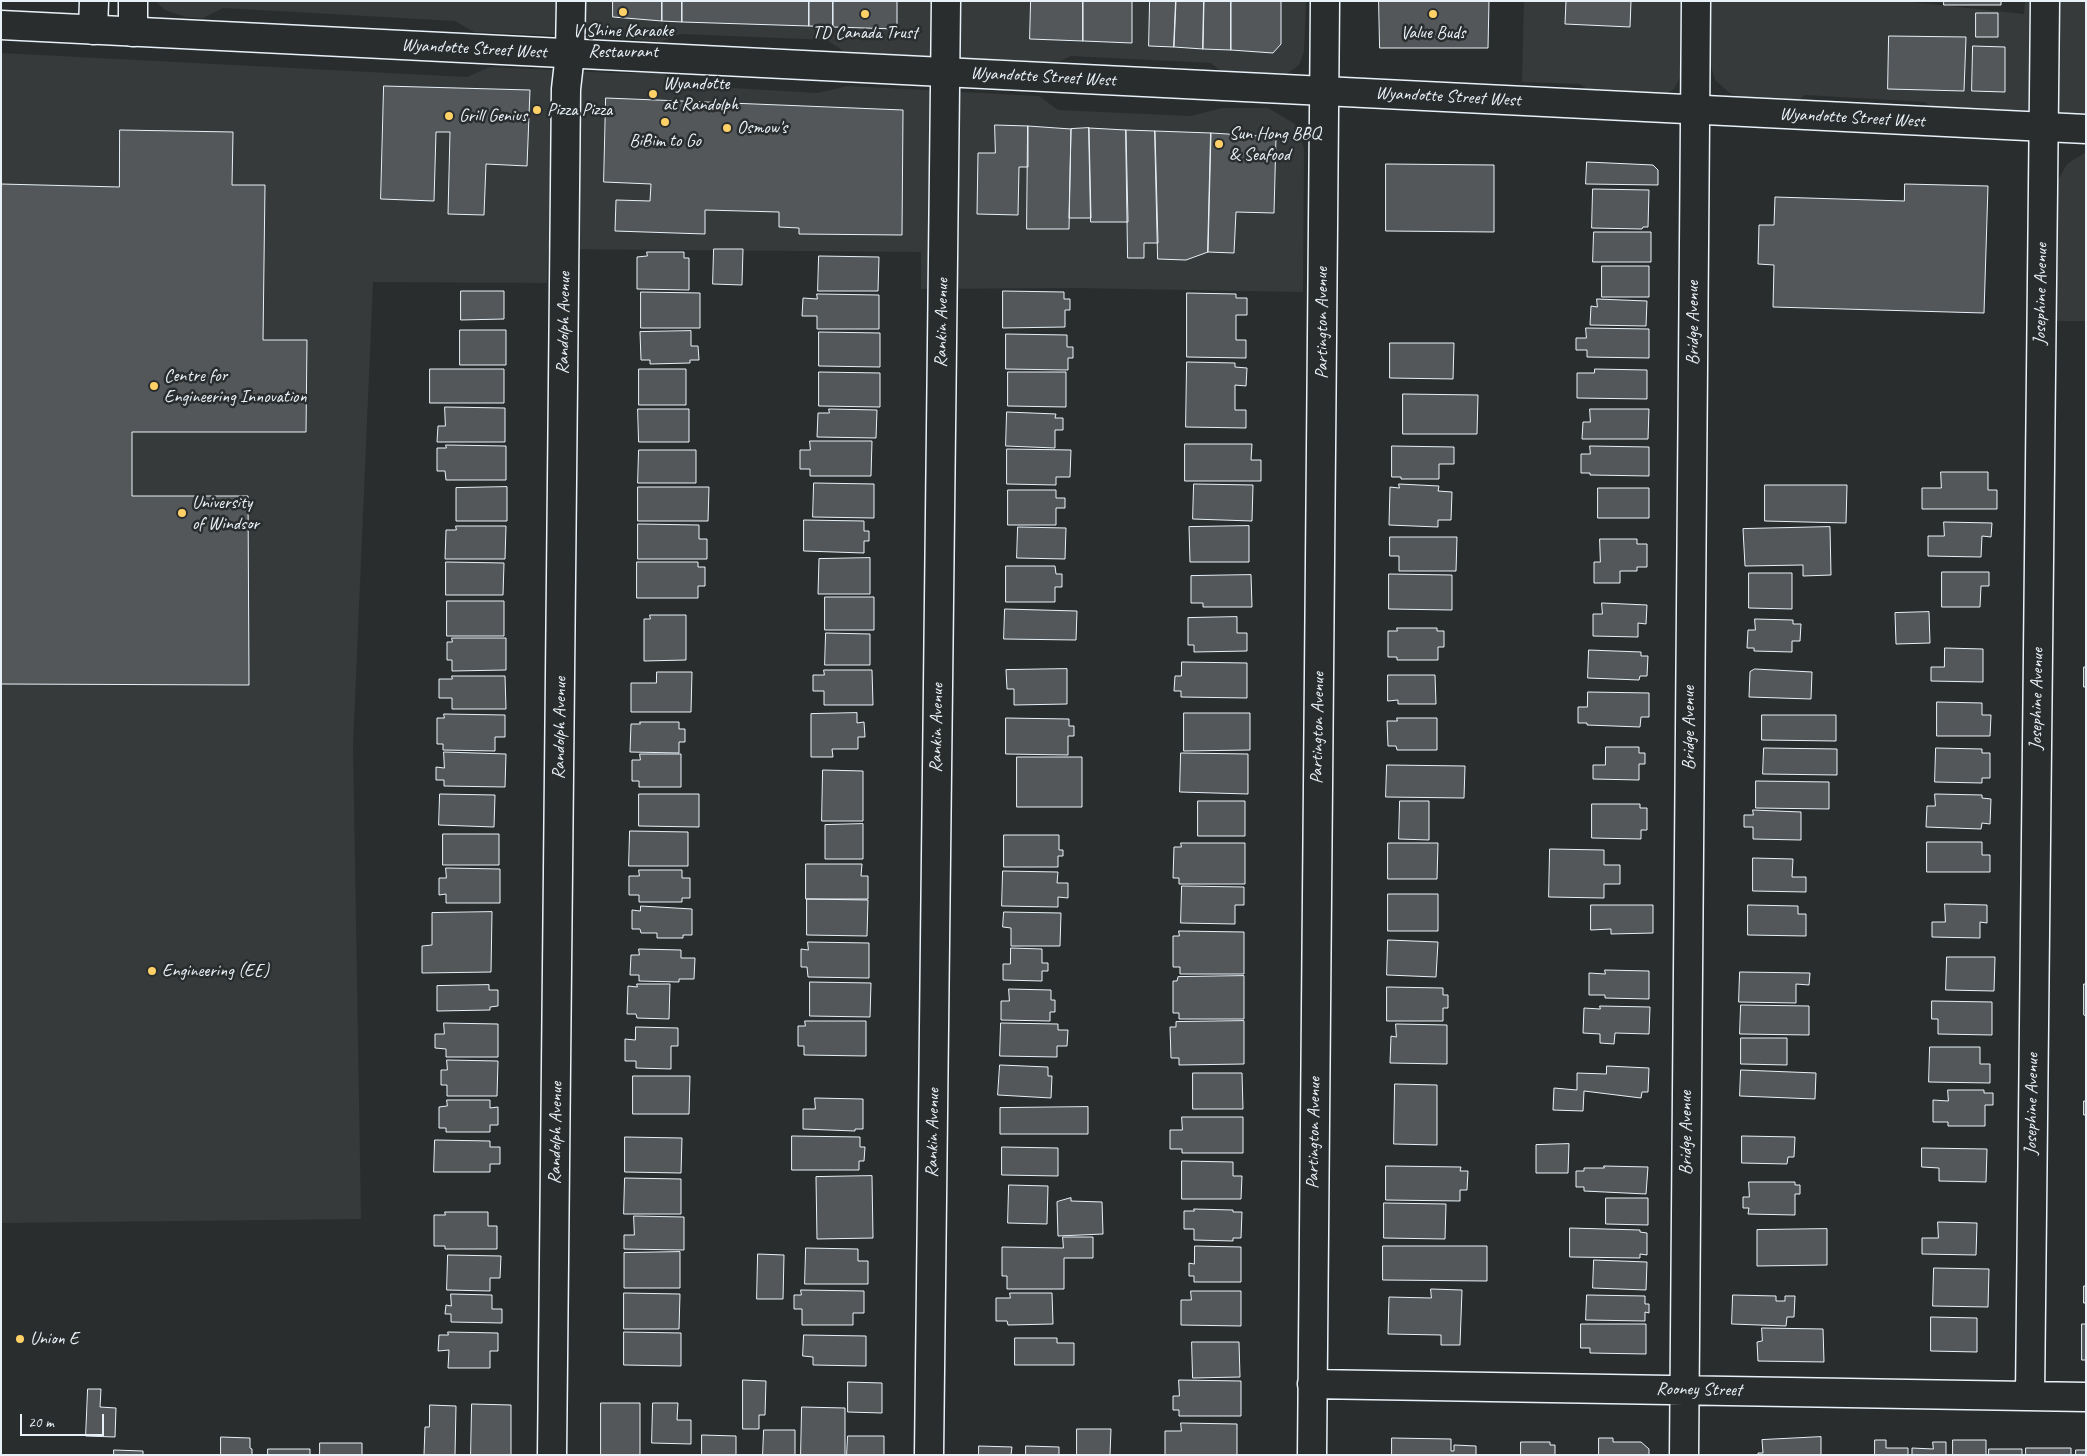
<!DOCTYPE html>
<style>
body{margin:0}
#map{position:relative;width:2087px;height:1456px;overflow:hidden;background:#2a2d2e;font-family:Caveat,sans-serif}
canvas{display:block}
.frame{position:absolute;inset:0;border:2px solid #e8f1f8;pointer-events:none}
.scale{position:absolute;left:20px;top:1414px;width:84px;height:22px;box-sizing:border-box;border:2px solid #e8f1f8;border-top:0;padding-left:6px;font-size:15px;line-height:18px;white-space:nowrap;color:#e8f1f8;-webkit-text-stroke:4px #2a2d2e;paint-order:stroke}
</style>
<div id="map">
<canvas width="2087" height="1456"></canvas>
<div class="frame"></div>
<div class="scale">20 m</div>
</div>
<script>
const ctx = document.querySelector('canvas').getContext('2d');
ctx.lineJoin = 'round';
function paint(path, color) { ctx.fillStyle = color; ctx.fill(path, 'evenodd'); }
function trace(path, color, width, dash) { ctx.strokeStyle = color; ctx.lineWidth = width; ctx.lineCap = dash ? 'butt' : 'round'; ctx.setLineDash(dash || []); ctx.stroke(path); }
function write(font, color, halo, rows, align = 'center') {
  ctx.font = font + ' Caveat,sans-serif'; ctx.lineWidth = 5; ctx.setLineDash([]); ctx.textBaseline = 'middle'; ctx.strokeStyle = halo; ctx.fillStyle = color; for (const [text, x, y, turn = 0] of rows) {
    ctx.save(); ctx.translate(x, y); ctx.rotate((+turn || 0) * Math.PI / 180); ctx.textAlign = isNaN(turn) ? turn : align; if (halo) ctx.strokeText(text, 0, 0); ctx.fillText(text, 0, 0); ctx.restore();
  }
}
const built = new Path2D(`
 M155,1H1306L1304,52L1299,65L1284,76L1224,74L1211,63L1071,56L1051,65L845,52L827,40L680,34L661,42L620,38L474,32L455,21L223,8L203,18L186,17L165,10Z
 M1524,1H1683V72L1674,89L1656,98L1596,95L1580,84L1522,82Z
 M1707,1H1902L2024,14L2025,1H2086V119L1941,113L1925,102L1805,95L1792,105L1748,102L1730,93L1715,80L1708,56Z
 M1,53L467,77L490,67L614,73H662L684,85L817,93L848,86L1039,96L1058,110L1191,116L1222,108H1268L1295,124L1304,148L1303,292L1075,288L921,289V252L548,249L547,283L373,282L353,745L361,1219L1,1223Z
 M2086,152V321H2054L2057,182L2067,164Z`);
const building = new Path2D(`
 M613,1H662V21L613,17Z
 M662,1H682V22L662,21Z
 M682,1H809V26L682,22Z
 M809,1H833V27L809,26Z
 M833,1H897V29L833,27Z
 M1031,1H1083V41L1030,39Z
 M1083,1H1132V43L1083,41Z
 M1150,1H1176L1174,47L1149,46Z
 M1176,1H1204L1203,49L1174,47Z
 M1204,1H1231V50L1203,49Z
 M1231,1H1281V44L1273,53L1231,50Z
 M1379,1H1489L1488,48H1380Z
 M1561,1H1631L1630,27L1565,24L1566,1Z
 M1944,1H2001V5H1944Z
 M1976,13H1998V37H1976Z
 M1889,36L1966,37L1964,91L1888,89Z
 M1973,46L2005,47V92L1972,91Z
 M384,86L530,90L527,166L486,164L484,215L448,214L450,132H436L434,201L381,199Z
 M606,98L903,110L902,235L799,234V228L779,227V212L705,210V234L615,231L616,200L650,201L651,184L604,182Z
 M995,125L1028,126V167H1019L1018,215L977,214L978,153H995Z
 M1028,126L1071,129L1069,229H1027Z
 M1089,128L1126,130L1128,222H1091Z
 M1089,128L1091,218H1069L1071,129Z
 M120,130L233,132L232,185H265L263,340H307L306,432H132V496H248L249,685L1,684V184L119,187Z
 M1126,130L1155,131L1158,243H1144V258H1128Z
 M1155,131L1211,133L1208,252L1186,260L1158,259Z
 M1211,133L1276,137L1274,213L1236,212L1234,253L1208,252Z
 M1587,162L1653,165L1658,170V185L1586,184Z
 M1386,164L1494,165V232L1386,231Z
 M1905,184L1988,186L1984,313L1773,307L1774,265L1758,264L1759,225H1774L1775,197L1904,201Z
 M1593,189L1649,190L1648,227H1643L1642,229L1592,228Z
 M1594,232H1651V262H1593Z
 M714,249H743L742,285L713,284Z
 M647,252H684V258H689V290L637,289V257L647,256Z
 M819,256L879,257L878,291H818Z
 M1602,266H1649V297H1602Z
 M461,291H504V319L461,320Z
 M1003,291L1064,292V299H1070V310H1065V327L1003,328Z
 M641,292L700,293V328H641Z
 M1187,293L1236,294V298H1247V315H1236V340H1246V358L1187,357Z
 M817,294L879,295V329H817V316H802L803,298L817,299Z
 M1597,299L1647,301L1646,326L1590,325L1591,306L1597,307Z
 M1586,328L1649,329V358L1587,357V350H1576V338H1586Z
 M460,330H506V365H460Z
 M691,331V346H698L699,360H690V363L650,364V360H641L640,332Z
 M819,332L880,333V367L819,366Z
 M1006,334L1067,335V347H1073V358H1068V370L1006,369Z
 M1390,343H1454L1453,379L1390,378Z
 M1187,362L1235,363V367L1247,368L1246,386L1235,385V410H1246V428L1186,427Z
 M430,369H504V403H430Z
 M639,369H686V405H639Z
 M1595,369L1647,370V399L1577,398V373H1594Z
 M819,372L880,373V407L819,406Z
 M1008,372H1066V407L1008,406Z
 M1403,394L1478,395L1477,434H1403Z
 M445,407L505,408V442H437L438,426H445Z
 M638,409H689V442H639Z
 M829,409L877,410L876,438L817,437L818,413H829Z
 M1590,409H1649L1648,439H1582L1583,422H1590Z
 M1007,412L1056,414L1055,418H1063V430H1055V448L1006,446Z
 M810,441H872L871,476H810V469H800V450H810Z
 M1185,444H1252L1251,460H1261V481H1185Z
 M446,445L506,446V480H446L445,471H437V448H446Z
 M1392,446L1454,447V464H1439V479H1401V477H1392Z
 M1590,446L1649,447V476L1590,475V473H1581V454H1590Z
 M1007,449L1071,450L1070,477H1056V485L1007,484Z
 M639,450H696V483H638Z
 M1941,472H1988V490H1997V509H1922V488H1941Z
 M814,483L874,484V518L813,517Z
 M1194,484L1253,485L1252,521L1193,519Z
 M1399,484L1439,486L1438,491L1452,492L1451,520H1438V527L1389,525L1390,487L1399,488Z
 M1765,485H1847L1846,523L1765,521Z
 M507,487V521H456V488Z
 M638,487H709L708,521H638Z
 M1598,488H1649V518H1598Z
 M1008,490H1056V498H1065V508H1056V525H1008Z
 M804,520L864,521V531H869V541H864V553L804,551Z
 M1944,522L1992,523L1991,537L1982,536L1981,557L1928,556V536H1944Z
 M638,524L699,525V539H707V559H638Z
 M456,526H506L505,559H445L446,530H456Z
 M1249,526V562H1190L1189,527Z
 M1018,527L1066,528L1065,559L1017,558Z
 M1830,527L1831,575L1803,576V565L1745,566L1743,529Z
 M1390,537H1457L1456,571H1399V556H1390Z
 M1600,539H1637V544H1647V567H1637V571H1620V583H1594V562H1600Z
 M870,558V594H818L819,559Z
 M446,562L504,563L503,595H446Z
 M637,562H698V567H705V586H698V598H637Z
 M1006,566H1055L1056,574H1062V587H1055V602H1006Z
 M1942,572H1989V586H1981L1980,607H1942Z
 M1749,573H1792V609L1749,608Z
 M1389,574L1452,575V610L1389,609Z
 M1251,575L1252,607H1203V603H1191V576Z
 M825,597H874V630H825Z
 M447,601H504V636H447Z
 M1602,603L1647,605L1646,624L1638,623V637L1593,636V614H1602Z
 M1005,609L1077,611L1076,640L1004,639Z
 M1929,612L1930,643L1896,644L1895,613Z
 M650,615H686V660L644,661V619H650Z
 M1237,617V633H1247V651L1194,652V645H1188V618Z
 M1755,619L1793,620V624H1801L1800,641H1792V652L1754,651V648H1747L1748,630H1755Z
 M1397,628H1437V631H1444V647H1438V660H1397V657H1388V631H1397Z
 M826,633L870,634V665H825Z
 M452,638H506V670L452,671V660H447V642H452Z
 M1945,648L1983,649V682L1931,681V667H1944Z
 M1589,650L1641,652V656H1648L1647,676H1640L1639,680L1588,678Z
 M1182,662L1247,663V698L1181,697V691H1174L1175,676H1181Z
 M2084,667H2086V687H2084Z
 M1067,669V704L1014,705V689H1007L1006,670Z
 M1755,669L1812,672L1811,699L1749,697L1750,672Z
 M824,670H872L873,705H824V691H813V675H824Z
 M657,672H692L691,712H631V683H656Z
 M1388,675H1435L1436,704H1398V700L1388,701Z
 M452,676H505L506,709H452V698H439V679H452Z
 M1588,692L1649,693V717H1641L1640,727L1587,725V723H1578V707H1587Z
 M1937,702L1982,703V715H1991L1990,736H1937Z
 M857,713V723L864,722L865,737H858V749H832L833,757H811V714Z
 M1184,713H1250V750L1184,751Z
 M444,714L505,715V737H495V751L443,750V744H437V718H444Z
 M1762,715H1836V741L1762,740Z
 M1006,718L1069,719V726H1074V736H1068V755L1006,754Z
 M1397,718H1437V750H1397L1396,746H1388L1387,721H1397Z
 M640,722H679V729H685V742H679V753L630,752L631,724H640Z
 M1606,747H1639V753H1645V764H1639V780L1593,779V765H1605Z
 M1764,748L1837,749V775L1763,774Z
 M1936,748L1982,749V753H1990V778H1982V783L1935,782Z
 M444,752L506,754L505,787L444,786V780H436V767L444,768Z
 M1181,753L1248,754V794L1180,792Z
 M640,754H681V787H639V781H632V760H640Z
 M1017,757H1082V807H1017Z
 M1387,765L1465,766L1464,798L1386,797Z
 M823,770L863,771V821H822Z
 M1756,781L1829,782V809L1756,808Z
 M440,794L495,795L494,827L439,825Z
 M639,794H699V827L639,826Z
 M1935,794L1982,795V798L1991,799L1990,824L1982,823L1981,829L1926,827L1927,806H1935Z
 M1198,801H1245V836H1198Z
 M1400,801H1429V840L1399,839Z
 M1592,804H1640V808H1647V830H1641V839L1592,838Z
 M1753,810L1801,812V840L1753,839V827H1744V815H1753Z
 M863,824V859H825V825Z
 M630,831L688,832V866H629Z
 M443,834H499V865H443Z
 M1004,835H1059V850H1063V856H1058V867H1004Z
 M1927,842H1982V855H1990V872H1927Z
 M1181,843H1245V884H1179V878H1173L1174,847H1181Z
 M1388,843H1438L1437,879H1388Z
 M1550,849L1604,850V865H1620V884H1604V898L1549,897Z
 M1753,858L1793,859L1792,877H1806V892L1753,891Z
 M806,864H862L861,876H868V899H806Z
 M446,868L500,869V903H446V894L439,895V878H446Z
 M639,870H682V878H690V898H682V902H639V895H629V876H639Z
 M1003,871L1058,872L1057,883H1068V898L1058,897V907L1002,906Z
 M1182,886L1244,887V905H1235V924L1181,923Z
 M1388,894H1438V931H1388Z
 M807,899L868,900L867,936L807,935Z
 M1945,904L1987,905V923L1980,922V938L1932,937V922H1945Z
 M1591,905H1653V933L1611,934V929L1591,930Z
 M1748,905L1798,906V914H1806V936L1748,935Z
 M641,906L692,909V935H683V938H657V933H641L640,929H632V910L640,911Z
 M492,912L491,972L422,973V946L432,945V913Z
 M1004,912L1061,913L1060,946H1011V928L1003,927Z
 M1179,931L1244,932V974H1180V967H1173V936H1179Z
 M1388,940L1438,942L1436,977L1387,975Z
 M808,942L869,943V978L808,977L807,967H801V949L808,950Z
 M1011,948L1042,949V963H1048V971H1042V981L1003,980V964H1010Z
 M639,949L681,950V958H695L694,979H679V982L639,981V975H630L631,955H639Z
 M1947,957H1995L1994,991L1946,990Z
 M1605,970L1649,971V999L1605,998V995H1589V973L1605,974Z
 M1740,972L1810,973L1809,985L1796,984V1003L1739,1002Z
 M1244,976V1019H1179V1013H1173V981H1177L1178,977Z
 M810,982L871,983L870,1017L810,1016Z
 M637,984H670L669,1019L637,1018L636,1014H627L628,986L637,987Z
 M2084,984H2086V1016L2084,1015Z
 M489,985V990H498V1006L490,1007V1010L437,1011V986Z
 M1387,987L1443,988V995H1448V1008H1443V1021H1387Z
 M1009,989L1051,990V1000H1055V1012H1050V1021L1001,1020V1001H1009Z
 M1932,1001L1992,1002V1035L1938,1034V1019H1932Z
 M1741,1005L1809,1006V1035L1740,1034Z
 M1600,1006L1650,1007L1649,1034L1615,1033L1614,1044L1600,1043V1034L1583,1033L1584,1008L1600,1009Z
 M805,1021H866V1056L804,1055V1046H798V1026H805Z
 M1244,1021V1064L1179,1065V1058H1171L1170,1027H1176V1022Z
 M444,1023L498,1024V1057H446V1049L435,1048V1034H444Z
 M1001,1023L1058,1024V1030H1068L1067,1046H1057V1057L1000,1056Z
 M1396,1024L1447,1025V1064L1390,1063L1391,1036L1396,1037Z
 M636,1027L678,1028V1046H671V1069L636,1068V1061H625V1039L635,1040Z
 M1741,1038H1787V1065L1741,1064Z
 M1930,1047H1980V1064H1990V1083L1929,1082Z
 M447,1060L498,1061L497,1096H447V1085H441V1070H447Z
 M1000,1065L1048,1067V1076H1052L1051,1098L998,1095Z
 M1607,1066L1649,1068L1648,1092H1642L1641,1098L1584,1091L1583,1111L1553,1110L1554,1088L1577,1090V1073L1606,1074Z
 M1741,1070L1816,1073L1815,1099L1740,1096Z
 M1193,1073H1242L1243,1109H1193Z
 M633,1076H690L689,1114H633Z
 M1395,1084L1437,1085V1145L1394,1144Z
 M1948,1090H1984V1093H1993V1105H1985V1126H1948V1122H1933V1100L1948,1101Z
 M815,1098L863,1099V1129H855V1131L803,1129V1109H815Z
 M447,1100H490V1108L498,1107V1125H490V1132H446V1128H439V1107L447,1106Z
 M2084,1101H2086V1115H2084Z
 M1088,1107V1134H1000V1108Z
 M1182,1117H1243V1153H1182V1149H1170V1130H1182Z
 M792,1136L860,1137V1147H865L864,1161H859V1170H792Z
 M1742,1136L1795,1137L1794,1157H1788L1787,1164L1742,1163Z
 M625,1137L682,1138L681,1173L625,1172Z
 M435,1140L490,1141V1147H500V1164H490V1172H434Z
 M1569,1144L1568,1173H1536V1145Z
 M1002,1147L1058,1148V1176L1002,1175Z
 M1922,1148L1987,1149L1986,1182L1939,1181V1168L1922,1167Z
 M1182,1161L1233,1162V1176H1242L1241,1199H1182Z
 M1386,1166L1461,1167L1460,1171H1468L1467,1190H1460V1201L1386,1200Z
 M1604,1166L1648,1167L1646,1194L1584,1191V1187H1576V1171H1584V1168H1604Z
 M872,1176L873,1238L817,1239L816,1177Z
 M625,1178L681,1179V1214H624Z
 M1749,1182H1795V1185H1800V1194H1795V1215L1748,1214L1749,1208H1743V1197H1749Z
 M1009,1185L1048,1186L1047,1224L1008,1223Z
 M1071,1198V1201L1102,1202L1103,1234L1058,1236L1057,1202Z
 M1606,1198H1648V1225L1606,1224Z
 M1384,1203L1446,1204L1445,1239L1384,1238Z
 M1194,1209L1233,1210V1212H1242L1241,1238H1233V1241L1194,1240V1229H1184V1211H1194Z
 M445,1212H488V1226H497V1249H445V1246H434V1215H445Z
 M634,1216L684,1217V1250L624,1249V1235H634Z
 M1938,1222L1977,1223L1976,1255L1922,1254V1238H1938Z
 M1570,1228L1640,1230V1232L1647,1233V1255L1640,1254V1258L1570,1257Z
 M1827,1229V1265L1757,1266V1230Z
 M1063,1237H1093V1258H1064V1289H1007V1276H1002V1247L1063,1248Z
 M1195,1246L1241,1247V1282H1194V1276H1189V1263L1194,1264Z
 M1383,1246H1487V1281L1383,1280Z
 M806,1248L858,1249V1261H868V1284H805Z
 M680,1252V1288H624V1253Z
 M758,1254L784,1255L783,1299H757Z
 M448,1255L501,1256L500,1278H490V1291L447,1290Z
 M1594,1260L1647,1262L1646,1290L1593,1288Z
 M1934,1268L1989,1269L1988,1307L1933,1306Z
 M2084,1286H2086V1303H2084Z
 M1431,1289L1462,1290L1460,1345H1441V1335L1388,1334L1389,1297L1431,1298Z
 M801,1290L864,1291V1313H853V1325H802V1309H794V1295H801Z
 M1191,1291H1241V1326L1181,1325V1300H1191Z
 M624,1293L680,1294L679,1329H624Z
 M1010,1293H1052L1053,1324L1008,1325L1007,1321H996V1298H1010Z
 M451,1294L492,1295V1309H502V1323L451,1322V1314H445L446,1305L451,1306Z
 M1587,1295L1645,1296V1304H1649V1313L1645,1312V1321L1586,1320Z
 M1733,1295L1776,1296V1301H1785V1296H1795L1794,1317H1787L1786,1326L1732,1324Z
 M1931,1317L1977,1318V1352L1931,1351Z
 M1581,1324H1646V1354L1590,1353V1348H1581Z
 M2082,1324H2086V1360H2082Z
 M1762,1328L1823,1329L1824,1362L1758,1361L1757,1342L1762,1341Z
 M448,1332L498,1333V1351H490V1368H448L449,1350L438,1351L439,1335H448Z
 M624,1332L681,1333V1366L624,1365Z
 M804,1335L866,1336V1366L813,1365V1357L803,1356Z
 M1015,1338H1057V1343H1074V1365H1015Z
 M1192,1342H1239L1240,1377L1193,1378Z
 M743,1380L766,1381L765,1415H759V1429H743Z
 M1179,1380L1241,1381V1416H1179V1410H1173V1396H1179Z
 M848,1382L882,1383V1413L848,1412Z
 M88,1389H101L100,1407L116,1408L115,1437L86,1436Z
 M601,1403H640V1455H601Z
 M653,1403H678L677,1420H691V1444L652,1443Z
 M472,1404L511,1405V1455H471Z
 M430,1405L456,1406L455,1455H424L425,1427H429Z
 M802,1407L845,1408V1455H801Z
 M1181,1423L1237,1424V1455H1165V1431H1181Z
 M1077,1429H1111L1110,1455H1077Z
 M764,1430H795V1455H763Z
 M702,1435L736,1436V1455H702Z
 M848,1436H884V1455H847Z
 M221,1437L250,1438V1448L252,1449V1455H221Z
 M1821,1437V1455H1758V1453H1763L1762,1440Z
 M1392,1438L1451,1439V1451H1454V1445L1476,1446V1455H1392Z
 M1599,1438H1613V1442H1641L1649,1449V1455H1599Z
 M1875,1440H1886V1448H1908V1455H1875Z
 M1953,1440H1986V1455H1953Z
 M1521,1442H1550V1445H1555V1455H1521Z
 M1933,1442H1946V1455H1912V1448L1933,1449Z
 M320,1443H362V1455H320Z
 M979,1446L1012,1447L1011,1455H979Z
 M1026,1446L1059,1447V1455H1026Z
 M2026,1448H2071V1455H2026Z
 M268,1449H310V1455H268Z
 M1989,1449H2022V1455H1989Z
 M114,1450L143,1451V1455H114Z
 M2076,1450H2086V1455H2076Z`);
const minor = new Path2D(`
 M93,30L94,1
 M133,32V1
 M1312,1384L2086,1397
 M2030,1396L2045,1
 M552,1455L565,187L566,89L570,54L571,1
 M929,1455L946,1
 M1312,1455L1325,1
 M1684,1455L1696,1`);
const secondary = new Path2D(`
 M1,25L2086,129`);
const markers = [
 [623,12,5,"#ffd166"],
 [865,14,5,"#ffd166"],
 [1433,14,5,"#ffd166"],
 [653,94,5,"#ffd166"],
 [537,110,5,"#ffd166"],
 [449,116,5,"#ffd166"],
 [665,122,5,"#ffd166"],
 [727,128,5,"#ffd166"],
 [1219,144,5,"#ffd166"],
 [154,386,5,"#ffd166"],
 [182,513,5,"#ffd166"],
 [152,971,5,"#ffd166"],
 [20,1339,5,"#ffd166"]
];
const poiNames = [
 ["V Shine Karaoke",623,31,"center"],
 ["Restaurant",623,52,"center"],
 ["TD Canada Trust",865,33,"center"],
 ["Value Buds",1433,33,"center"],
 ["Wyandotte",663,84],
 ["at Randolph",663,105],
 ["Pizza Pizza",547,110],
 ["Grill Genius",459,116],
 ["Osmow's",737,128],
 ["Sun Hong BBQ",1229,134],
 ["& Seafood",1229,155],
 ["BiBim to Go",665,141,"center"],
 ["Centre for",164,376],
 ["Engineering Innovation",164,397],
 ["University",192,503],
 ["of Windsor",192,524],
 ["Engineering (EE)",162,971],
 ["Union E",30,1339]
];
const streetNames = [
 ["Wyandotte Street West",474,49,3],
 ["Wyandotte Street West",1043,77,3],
 ["Wyandotte Street West",1448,97,3],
 ["Wyandotte Street West",1852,118,3],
 ["Josephine Avenue",2041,294,-89],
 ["Randolph Avenue",564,323,-89],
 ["Rankin Avenue",942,323,-89],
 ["Partington Avenue",1322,323,-90],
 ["Bridge Avenue",1693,323,-90],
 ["Josephine Avenue",2037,699,-89],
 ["Randolph Avenue",560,728,-89],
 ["Rankin Avenue",937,728,-89],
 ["Partington Avenue",1318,728,-89],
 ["Bridge Avenue",1689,728,-90],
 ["Josephine Avenue",2032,1104,-89],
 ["Randolph Avenue",556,1133,-89],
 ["Rankin Avenue",933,1133,-89],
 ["Partington Avenue",1314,1133,-89],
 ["Bridge Avenue",1686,1133,-90],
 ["Rooney Street",1699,1390,1]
];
paint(built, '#363a3b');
paint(building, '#535759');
trace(building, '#e8f1f8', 1);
trace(minor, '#e8f1f8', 31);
trace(secondary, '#e8f1f8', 31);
trace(minor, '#2a2d2e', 28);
trace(secondary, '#2a2d2e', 28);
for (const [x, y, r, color] of markers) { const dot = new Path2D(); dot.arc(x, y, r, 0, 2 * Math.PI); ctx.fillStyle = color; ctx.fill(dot); trace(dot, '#2a2d2e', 2); }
write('18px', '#e8f1f8', '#2a2d2e', poiNames, 'left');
write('18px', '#e8f1f8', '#2a2d2e', streetNames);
</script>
